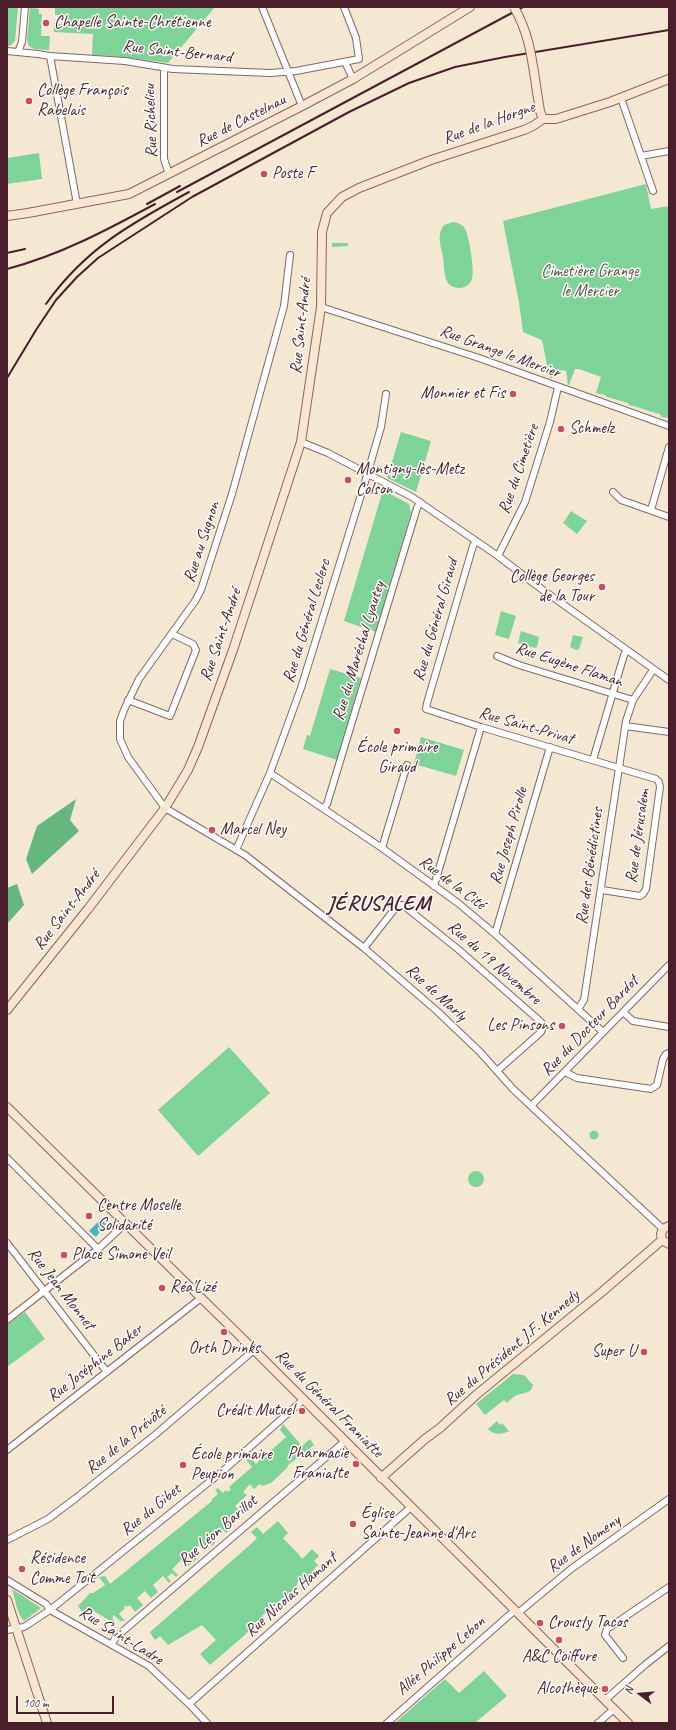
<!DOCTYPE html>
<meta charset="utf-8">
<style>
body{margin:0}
#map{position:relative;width:676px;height:1730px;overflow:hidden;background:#f5e8d2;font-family:Caveat,sans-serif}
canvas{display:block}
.frame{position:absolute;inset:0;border:8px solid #4a1f2b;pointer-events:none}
.north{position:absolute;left:620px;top:1674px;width:40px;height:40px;-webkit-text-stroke:3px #fdfcf7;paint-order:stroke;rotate:286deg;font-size:11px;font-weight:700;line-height:16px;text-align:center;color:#4a1f2b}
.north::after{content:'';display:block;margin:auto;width:14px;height:18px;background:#4a1f2b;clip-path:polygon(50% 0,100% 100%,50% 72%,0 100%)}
.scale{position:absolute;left:16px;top:1696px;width:98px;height:18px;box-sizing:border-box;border:2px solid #4a1f2b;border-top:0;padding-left:5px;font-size:12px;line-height:14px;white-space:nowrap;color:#4a1f2b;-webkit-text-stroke:3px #fdfcf7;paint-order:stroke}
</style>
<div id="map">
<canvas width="676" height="1730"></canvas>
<div class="frame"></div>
<div class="north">N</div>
<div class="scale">100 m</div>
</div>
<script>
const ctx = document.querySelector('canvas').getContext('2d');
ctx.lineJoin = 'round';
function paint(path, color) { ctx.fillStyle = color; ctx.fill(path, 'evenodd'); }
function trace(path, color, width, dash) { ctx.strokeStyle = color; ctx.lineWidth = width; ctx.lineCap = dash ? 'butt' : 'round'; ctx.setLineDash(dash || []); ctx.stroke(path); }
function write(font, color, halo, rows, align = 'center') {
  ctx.font = font + ' Caveat,sans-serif'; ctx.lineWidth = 3; ctx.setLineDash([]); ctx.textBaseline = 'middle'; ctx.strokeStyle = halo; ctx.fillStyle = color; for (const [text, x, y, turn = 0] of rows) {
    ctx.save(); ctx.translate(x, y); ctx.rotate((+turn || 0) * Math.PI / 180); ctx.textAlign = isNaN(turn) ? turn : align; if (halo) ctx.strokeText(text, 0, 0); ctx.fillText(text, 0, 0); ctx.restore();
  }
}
const green = new Path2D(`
 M7,7H18L15,41L10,46H7Z
 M55,7H215L168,63L114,56L92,55L93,34L54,32V22L56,24H63V15H55Z
 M30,8L39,9V14H42L41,36H50L49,50L34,49L29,46L27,40Z
 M39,153L42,179L7,184V158Z
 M646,184L651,209L669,206V418L661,417L660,414C649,412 640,407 629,405L628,403L607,397L605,395L596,393L601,377L579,369H575L569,385H568L566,371L561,370L560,372H558L550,379L542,340L523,332L519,303L503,221Z
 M453,222C458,223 461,224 464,227C469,233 475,272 472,279C468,291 450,291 446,279C444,273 444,264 443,258C441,246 436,235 444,225Z
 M332,243H348V246L332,247Z
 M401,432L431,441L416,492L387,478Z
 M383,490L409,504L411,513L376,632L344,621Z
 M571,511L587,521L577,534L563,523Z
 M501,611L516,616L509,639L495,635Z
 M521,631L539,637L537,647L535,648L518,643Z
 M573,635L583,637L579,649L576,650L570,647Z
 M330,669L361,678L337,760L303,749L307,735L310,736Z
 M421,737L464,750L456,776L414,764Z
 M229,1047L270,1093L198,1156L158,1110Z
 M589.5 1135a4.5 4.5 0 1 1 9 0a4.5 4.5 0 1 1-9 0Z
 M468 1179a8 8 0 1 1 16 0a8 8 0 1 1-16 0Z
 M25,1312L45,1339L7,1367V1325Z
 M513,1374L524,1375L533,1385C531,1395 522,1392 515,1396C512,1398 509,1401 507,1403L504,1400L485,1415L476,1404Z
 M497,1421L500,1425L502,1423L509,1431C501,1435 494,1435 488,1429Z
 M283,1424L302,1446L310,1439L314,1445L287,1466L288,1467L271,1483L262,1486L260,1484L254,1489L250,1484L243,1492L247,1495L235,1506L241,1512L236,1516L234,1513L232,1515L233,1516L227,1520L232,1528L226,1533L220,1527L210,1536L215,1543L212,1546L208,1542L206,1544L210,1548L208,1549L202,1543L191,1552L197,1559L187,1567L181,1560L172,1569L178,1575L176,1577L172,1573L167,1577L171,1581L169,1583L163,1576L153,1585L158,1592L151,1598L145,1591L137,1598L143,1605L135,1612L130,1605L127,1607L126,1605L124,1607L125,1608L119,1614L125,1621H120L114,1615L112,1618L117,1625L89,1608L85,1616L78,1606L90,1593H93L105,1585L99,1577L105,1576L110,1584L212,1501L211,1500L218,1494L215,1490L218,1488L223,1493L226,1490L228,1492L231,1489L229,1487L252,1467L246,1460L250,1457L256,1464L286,1437L280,1430Z
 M278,1521L288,1533L283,1538C289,1545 296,1550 302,1559L312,1549L319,1556L314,1561L318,1565L314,1569L315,1571L303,1581L301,1579C297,1583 295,1589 289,1594V1596C283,1596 271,1609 267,1615L265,1613L262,1616L264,1618L247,1633L246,1632V1634L210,1665L200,1654L216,1640L202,1625L168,1645L160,1636L155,1640L151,1634L150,1632L251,1544L257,1538L251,1532L257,1527L263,1534Z
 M12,1589L41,1608L24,1621C16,1612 16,1601 12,1589Z
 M484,1671L507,1696L475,1723H395L445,1679L459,1693Z`);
const forest = new Path2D(`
 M76,799L70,820L79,831L32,874L26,859L37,826Z
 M17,884L24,905L7,924V888Z`);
const water = new Path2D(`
 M101,1219L106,1224L96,1237L89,1231Z`);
const street = new Path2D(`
 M262,7L302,106
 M7,51L38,54L50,56L125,61L173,69L270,73L296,71L359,59L356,38L344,7
 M18,52L22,42L25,7
 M50,56L77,204
 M345,62L353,79
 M164,68V159L169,174
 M621,98L653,191
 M641,156L669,151
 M290,255L284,306L232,494L201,590L195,601L139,679L124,710L120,721V739L128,757L165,808L245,855L364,948L437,1011L480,1052L513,1089L531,1106L663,1229
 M321,307L476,357L669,426
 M301,442L328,453L412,497L498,556L536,585L669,680
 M613,492L621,500L669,517
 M651,510L669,447
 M476,541L473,546L427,703L426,709L481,727L656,779L659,782L660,787L646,889L643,894L640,896L602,890
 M498,556L525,502L550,422L558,387
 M497,656L519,665L633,700
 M128,700L170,716L196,650L193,644L172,634
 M625,726L669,732
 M593,760L624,655L627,650
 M270,773L382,848L458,903L495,934L603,1032
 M324,808L327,804L417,508L420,502
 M382,848L407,765
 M236,850L270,773L301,688L365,482L381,427L386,394
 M434,886L481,727
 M495,934L550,747
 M364,948L397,906L403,905L459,950L541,1022L543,1027L541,1032L497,1071
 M578,1009L584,1000L626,721L633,700L653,670
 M623,1012L633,1021L669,1027
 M565,1072L577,1078L651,1089L657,1085L663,1059L666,1054L669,1053
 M531,1106L669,965
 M7,1158L98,1249
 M7,1243L107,1372
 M7,1320L98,1249L126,1223
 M7,1450L201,1298
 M7,1540L48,1519L76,1498L156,1434L254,1350
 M7,1580L46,1604L50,1610L149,1666L189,1704L207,1723
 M518,1613L571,1569L669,1499
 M7,1630L24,1627L50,1610L224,1470L303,1400
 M112,1644L116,1637L345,1441
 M623,1658L605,1635L607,1629L669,1587
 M605,1700L646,1664L669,1646
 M189,1704L411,1507
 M387,1723L515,1610
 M598,1723L614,1709`);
const secondary = new Path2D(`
 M537,92L540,111L543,119
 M7,216L28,213L129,194L302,106L353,79L470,7
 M7,1010L88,909L165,808L188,770L198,747L233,650L301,442L321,307L322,232L327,213L342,197L359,188L431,160L524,130L533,126L543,119H556L610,102L669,79
 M7,1107L244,1340L628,1723
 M669,1226L663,1229L661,1234L662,1240L669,1244
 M381,1478L425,1439L440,1428L476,1395L603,1291L662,1240
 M7,1600L47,1723`);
const rail = new Path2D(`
 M177,192L523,7
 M147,204L180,186
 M7,253L25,249
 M7,269C60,255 107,230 155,204
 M46,304C85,249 130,224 189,192
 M7,378L36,330L56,300L77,277L98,258L192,197L349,112L409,83L455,67L505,57L669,30`);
const secondaryBridge = new Path2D(`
 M514,7C530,35 532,60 537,92`);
const markers = [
 [46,23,4,"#d1495b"],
 [29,101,4,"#d1495b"],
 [264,174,4,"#d1495b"],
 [513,394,4,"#d1495b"],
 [561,429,4,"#d1495b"],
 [348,480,4,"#d1495b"],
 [602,587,4,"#d1495b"],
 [397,731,4,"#d1495b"],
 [212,830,4,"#d1495b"],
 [562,1026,4,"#d1495b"],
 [89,1216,4,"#d1495b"],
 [64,1255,4,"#d1495b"],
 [162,1288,4,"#d1495b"],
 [224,1332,4,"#d1495b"],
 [644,1352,4,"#d1495b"],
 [302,1411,4,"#d1495b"],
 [356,1464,4,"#d1495b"],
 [183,1465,4,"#d1495b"],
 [353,1524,4,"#d1495b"],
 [22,1569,4,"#d1495b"],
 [540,1623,4,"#d1495b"],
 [559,1640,4,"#d1495b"],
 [605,1689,4,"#d1495b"]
];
const poiNames = [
 ["Chapelle Sainte-Chrétienne",54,23],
 ["Collège François",37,91],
 ["Rabelais",37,111],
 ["Poste F",272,174],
 ["Monnier et Fis",505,394,"right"],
 ["Schmelz",569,429],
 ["Montigny-lès-Metz",356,470],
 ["Colson",356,490],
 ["Collège Georges",594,577,"right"],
 ["de la Tour",594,597,"right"],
 ["École primaire",397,748,"center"],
 ["Giraud",397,768,"center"],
 ["Marcel Ney",220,830],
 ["Les Pinsons",554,1026,"right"],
 ["Centre Moselle",97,1206],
 ["Solidarité",97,1226],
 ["Place Simone Veil",72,1255],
 ["Réa'Lizé",170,1288],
 ["Orth Drinks",224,1349,"center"],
 ["Super U",636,1352,"right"],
 ["Crédit Mutuel",294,1411,"right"],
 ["Pharmacie",348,1454,"right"],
 ["Franiatte",348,1474,"right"],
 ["École primaire",191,1455],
 ["Peupion",191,1475],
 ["Église",361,1514],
 ["Sainte-Jeanne d'Arc",361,1534],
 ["Résidence",30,1559],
 ["Comme Toit",30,1579],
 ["Crousty Tacos",548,1623],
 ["A&C Coiffure",559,1657,"center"],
 ["Alcothèque",597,1689,"right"]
];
const streetNames = [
 ["Rue Saint-Bernard",177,52,6],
 ["Rue Richelieu",151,121,-92],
 ["Rue de Castelnau",241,121,-27],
 ["Rue de la Horgne",489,123,-20],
 ["Rue Saint-André",301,326,-84],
 ["Rue Grange le Mercier",500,352,20],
 ["Rue du Cimetière",519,469,-71],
 ["Rue au Sugnon",202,542,-72],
 ["Rue du Général Giraud",436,620,-74],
 ["Rue du Général Leclerc",307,621,-73],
 ["Rue Saint-André",221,635,-71],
 ["Rue du Maréchal Lyautey",359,651,-73],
 ["Rue Eugène Flaman",569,665,18],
 ["Rue Saint-Privat",526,726,16],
 ["Rue Joseph Pirolle",509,836,-74],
 ["Rue de Jérusalem",638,836,-82],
 ["Rue des Bénédictines",590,866,-82],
 ["Rue de la Cité",452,883,37],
 ["Rue Saint-André",67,910,-52],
 ["Rue du 19 Novembre",494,963,41],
 ["Rue de Marly",436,993,42],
 ["Rue du Docteur Bardot",590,1026,-46],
 ["Rue Jean Monnet",61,1289,52],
 ["Rue du Président J.F. Kennedy",512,1348,-40],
 ["Rue Joséphine Baker",95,1363,-38],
 ["Rue du Général Franiatte",329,1404,45],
 ["Rue de la Prévôté",126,1440,-39],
 ["Rue du Gibet",151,1510,-39],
 ["Rue Léon Barillot",218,1531,-41],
 ["Rue de Nomeny",584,1544,-36],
 ["Rue Nicolas Hamant",291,1595,-42],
 ["Rue Saint-Ladre",121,1636,32],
 ["Allée Philippe Lebon",441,1656,-41]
];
const parkNames = [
 ["Cimetière Grange",590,272],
 ["le Mercier",590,292]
];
const districtNames = [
 ["JÉRUSALEM",379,904]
];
paint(green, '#7ed498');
paint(forest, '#66b680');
paint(water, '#47b3c5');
trace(street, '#866565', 8);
trace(secondary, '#866565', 10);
trace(street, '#fff', 6);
trace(secondary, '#fce5cf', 8);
trace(rail, '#4a1f2b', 2);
trace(secondaryBridge, '#866565', 10, []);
trace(secondaryBridge, '#fce5cf', 8);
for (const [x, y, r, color] of markers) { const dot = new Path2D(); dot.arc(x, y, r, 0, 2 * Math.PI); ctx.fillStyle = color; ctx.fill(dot); trace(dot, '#fdfcf7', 1.5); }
write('17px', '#4a1f2b', '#fdfcf7', poiNames, 'left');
write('17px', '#4a1f2b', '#fdfcf7', streetNames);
write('17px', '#5a554c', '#fdfcf7', parkNames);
ctx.letterSpacing = '1px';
write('bold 21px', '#4a1f2b', '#fdfcf7', districtNames);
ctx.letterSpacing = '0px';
</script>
